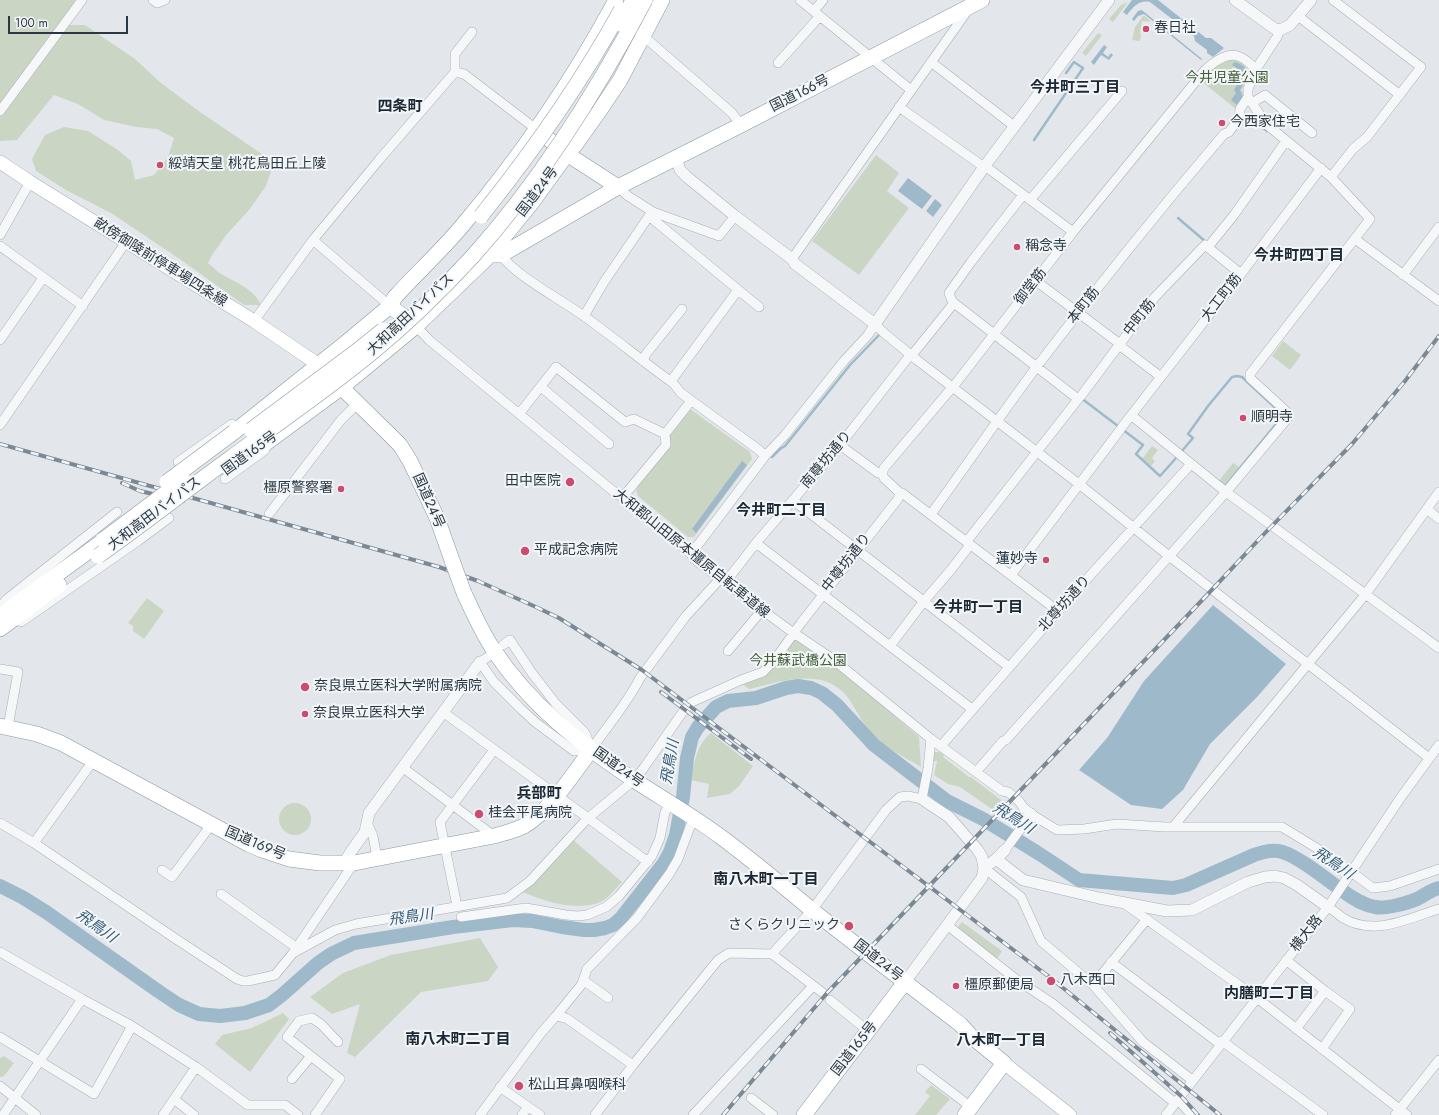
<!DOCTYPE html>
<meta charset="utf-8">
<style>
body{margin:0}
#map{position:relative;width:1439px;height:1115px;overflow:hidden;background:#e3e7eb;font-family:Jost,sans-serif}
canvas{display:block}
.scale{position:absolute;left:8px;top:16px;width:120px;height:18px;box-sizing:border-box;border:2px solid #2b3743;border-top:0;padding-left:5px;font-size:12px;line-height:14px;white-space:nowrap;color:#2b3743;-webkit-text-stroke:3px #f3f6f8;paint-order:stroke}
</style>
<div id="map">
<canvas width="1439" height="1115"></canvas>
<div class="scale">100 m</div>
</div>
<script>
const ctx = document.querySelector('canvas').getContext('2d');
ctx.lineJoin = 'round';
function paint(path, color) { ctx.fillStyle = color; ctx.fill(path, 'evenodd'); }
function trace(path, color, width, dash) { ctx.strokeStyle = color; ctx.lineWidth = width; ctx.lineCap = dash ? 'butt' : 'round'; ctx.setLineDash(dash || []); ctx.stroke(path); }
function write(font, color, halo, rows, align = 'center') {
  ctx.font = font + ' Jost,"Noto Sans JP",sans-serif'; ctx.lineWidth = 4; ctx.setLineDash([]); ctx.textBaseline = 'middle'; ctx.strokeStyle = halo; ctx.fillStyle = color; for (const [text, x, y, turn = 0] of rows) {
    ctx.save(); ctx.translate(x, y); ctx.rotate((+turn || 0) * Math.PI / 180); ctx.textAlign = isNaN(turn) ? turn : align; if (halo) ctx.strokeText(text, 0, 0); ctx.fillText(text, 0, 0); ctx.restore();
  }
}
const green = new Path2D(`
 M0,0H76L0,103Z
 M1128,2L1113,22L1109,19L1121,5Z
 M1143,16H1145L1151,22L1142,21L1140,33L1141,35L1140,41L1132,40L1135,27Z
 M59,25H85L135,59L161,83L200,112L262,154L273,165L266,186L249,210L227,234L212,255L208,263C212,266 215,269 218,272C233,282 253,287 261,305H244L184,262L111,213L66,190L36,171L32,159L45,135L64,127L88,131L118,150L131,161L135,180L154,175L168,157L174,138L157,129L136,127L104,120L78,104L54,95L17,140L0,141V110Z
 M1098,33L1102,35L1086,56L1082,53Z
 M1229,60C1240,60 1246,64 1249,75L1242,89L1244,98L1236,109L1201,81L1214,65Z
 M876,155L899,173L887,191L909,208L859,275L812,241Z
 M1283,341L1301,355L1290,370L1272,356Z
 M690,409L750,452L752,459L694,537H688L638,496L636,490L638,487L637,485L669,436Z
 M1152,446L1158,450L1152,458L1155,461L1151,466L1142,459Z
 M1233,463L1239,467L1223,486L1218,482Z
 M147,598L164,611L144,639L133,631V626L128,623Z
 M797,639L854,681L919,737L921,767C902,756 880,745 867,727C858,717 854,704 845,694C820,667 780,682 749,689L741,683L764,675L793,640Z
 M711,733L753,766L739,786L730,794L707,798L709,784L691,780C694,763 697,744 711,733Z
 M934,752H940L944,755L943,757L969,777H971L1005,803L996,812L960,787L948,784L934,775L937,761H932V755Z
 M279 819a16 16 0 1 1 32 0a16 16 0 1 1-32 0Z
 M572,839L622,882C616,888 610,896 604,900C582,913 544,902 523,892Z
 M962,922L1002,951L997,959L956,929Z
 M480,938L498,967L488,981L421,992L355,1057L347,1053L360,1004L332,1014L310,997L343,973L391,955Z
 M283,1013L289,1019L250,1072L215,1044L222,1035L252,1028Z
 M4,1056L14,1063L4,1076L0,1077V1058Z
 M931,1085L950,1099L936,1115H915L930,1096L925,1092Z`);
const water = new Path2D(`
 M1132,0H1158L1206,38H1211L1224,48L1213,57L1207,53V50L1195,41L1194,36L1150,2C1139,0 1134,6 1127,15L1123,12Z
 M1141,10L1143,11L1202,59L1201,60L1144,14L1138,16L1134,21L1132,19L1138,11Z
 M1104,45L1107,47L1103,53L1108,57L1111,53L1113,55L1109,60L1101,55L1094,65L1091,62Z
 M1234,62C1253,66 1247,79 1240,90L1243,97L1237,105L1231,100L1236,93L1234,90L1243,75L1241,71L1232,65Z
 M908,178L932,196L922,209L898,191Z
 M935,199L942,205L933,217L926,211Z
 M742,461L747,465L696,533L692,529Z
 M1213,605L1286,664L1257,697L1210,744L1183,790L1162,809L1131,805L1079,770L1107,738L1144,681Z`);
const stream = new Path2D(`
 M1260,120L1261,122L1259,124L1267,131
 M1034,140L1083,68L1074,62L1066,73
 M1178,218L1206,242
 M1081,398L1143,445L1136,454L1160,476L1177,457
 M1181,452L1193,438L1188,434L1208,406L1232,377L1237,376L1242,377L1282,414L1281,418L1225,486
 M772,457L780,449L785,446L850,365L879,335`);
const river = new Path2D(`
 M0,886L22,897L46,912L158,991L179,1005L199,1014L220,1016L245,1013L269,1005L282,995L318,963L331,954L354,943L453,927L513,920L532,921L562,927L584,930H594L605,928L613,925L621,918L664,863L670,852L676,835L683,797L687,758L692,737L698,727L716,707L728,701L756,698L786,688L798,686L811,688L822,693L837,705L874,745L947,801L983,819L1038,853L1079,880L1173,888L1186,885L1254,855C1262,852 1270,850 1278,851C1296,853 1333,885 1350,896C1358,901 1366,906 1375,907C1386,909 1408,903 1417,899C1425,895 1430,890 1439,888`);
const minor = new Path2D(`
 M153,0L157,3L165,0
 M800,0L911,90
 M814,11L823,0
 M1298,16L1400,95
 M640,33L732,113L741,125
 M931,62L1014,126
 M778,63L820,16
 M455,72L464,74L536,129
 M1252,103L1265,95L1312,133
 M899,107L984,167
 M0,111L82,0
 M985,166L1073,232
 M1331,177L1353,149L1367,137L1421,67L1333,0
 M618,187L628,196L653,212L719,236L735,216
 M1030,200L1122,91
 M653,212L649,216L759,307
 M0,235L30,182
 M1355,239L1439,301
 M313,240L390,306
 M0,246L83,306
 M1208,247L1234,215L1286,141
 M501,255C518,278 561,299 585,317C615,338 643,362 673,383L681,393L759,450L765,456
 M792,259L968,10
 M1403,275L1439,227
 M1036,281L1120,344
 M954,303L952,301L949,293L971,262L1023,195
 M584,316L604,282L649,216
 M254,321L313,240L379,160L455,72V54L472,32
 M416,326L429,340L618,495L623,497L691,554L694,559L788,629L834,660L931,739L1002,791L1008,792L1019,801L1023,807L1031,814L1057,830L1084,829L1117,824L1165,827H1282L1328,855L1373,888L1390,886L1439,869
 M0,340L43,278
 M1119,345L1161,377
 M912,355L954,303L1078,399
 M643,361L646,354L682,309
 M671,381L738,290
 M541,387L609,444
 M1081,396L1155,297L1205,245L1241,274
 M519,414L556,367L625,422L634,419L665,434
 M1131,415L1226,492L1439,648
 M0,425L126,242
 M1122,427L1241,274L1321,168
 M840,445L878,473L882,474L884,478L900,493H902L1058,611
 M178,462L232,424
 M882,474L884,468L950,390L953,387L1073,232L1205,70C1214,62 1228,51 1240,57C1246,59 1251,65 1256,69
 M225,479L265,450
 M623,497L666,445L665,434L691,401
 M794,501L1009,667
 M1427,509L1439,519
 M269,514L341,420L358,403
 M931,514C967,465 1001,414 1038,365C1098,286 1160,209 1224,134L1229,132L1239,118L1240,109L1248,97
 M967,541L1079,398
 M756,543L972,709
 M691,554L765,456L785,435L843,362L868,335L875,324L884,333L917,360L1079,484L1169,556L1429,758
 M1011,575L1120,430
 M725,583L756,543L840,445L911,354
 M0,607L7,599L117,512
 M21,622L138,541L169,518
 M503,645L510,640L532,673L556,704L585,733L591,748
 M890,646L924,601L950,571L970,545
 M728,651L762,610
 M488,657L480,662L494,682L521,709L535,722L574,751L591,750
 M0,669L18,672L8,727
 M443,712L648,862
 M941,746L1058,611L1191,464
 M591,750C607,726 627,704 640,678L686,616L720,579
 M402,767L494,836
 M976,772L1003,741L1006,740L1226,492L1286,420L1288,417L1287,412L1250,378V374L1370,219L1331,177L1266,124L1248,97V89L1256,69L1277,37L1280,30
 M0,823L34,843L176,939L237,979L243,981H248L275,975L293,953L354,863
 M367,823L373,836L377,858
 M1173,827L1365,595L1439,492
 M34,843L93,761
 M1005,850L1022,827
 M984,868L1021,897L1041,941L1093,985
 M162,870L172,877L211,825
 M221,894L297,948
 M1125,904L1257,998L1407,1115
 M457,906L440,822L494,750
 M1328,907C1333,910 1338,914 1343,918C1375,937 1408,918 1439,909
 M461,917L526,908L566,915L577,916L587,915L606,907L619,896L652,856L660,838L665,812L671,803
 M1147,919L1093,985L1143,1042L1192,1080
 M947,925L1017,980L1052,1003L1175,1103
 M0,952L82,999L132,1026L196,1067L248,1105H285L298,1115
 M293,953L335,930L356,924L507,898L530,881L587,819L634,780L643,769L682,713L692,702L741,680L763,672L776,658L801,623L898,499L900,493
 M772,954L812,910L886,810L900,797L908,796L922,799L928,768L931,739
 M1286,960L1325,991L1296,1029
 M1111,962L1220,1044
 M583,980L608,998
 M830,1000L868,1031
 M556,1016L582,984L587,969L637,918L670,873L678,859L690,827L695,819
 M0,1037L94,1094L132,1026
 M1222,1041L1323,1115
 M1322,1049L1350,1009L1325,991
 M921,1069L971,1107
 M292,1079L311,1056
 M0,1086L36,1115
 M500,1087L540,1115
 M751,1098L773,1115
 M174,1099L194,1115
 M1178,1100L1192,1115
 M3,1115L82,999
 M163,1115L196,1067
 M315,1115L340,1079L287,1037L299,1021L312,1018L321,1024L338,1042
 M480,1115L541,1033L556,1016L566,1018L633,1065
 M522,1115L528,1107
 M595,1115L633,1065L718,960L729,953L772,954L823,993
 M693,1115L813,986
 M1166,1115L1328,907L1401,797L1439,745
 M1395,1115L1439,1060`);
const tertiary = new Path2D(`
 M1235,0L1275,29L1280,30L1290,25L1311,0
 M676,157L680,170L687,177L735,216L792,259L795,264L875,324L984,167L1109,0
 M1022,827L1031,814
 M996,859L1023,880L1099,898L1167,911L1192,910L1248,882L1265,877L1275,876L1284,878L1297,885L1328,907
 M991,863L996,859L1005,850
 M344,864L350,853L365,832L369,813L480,662
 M905,982L982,878L984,868L982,857L977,849L949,817L922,799`);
const secondary = new Path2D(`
 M0,162L30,182L254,321L319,365
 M1004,1063L1070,1115`);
const trunk = new Path2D(`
 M536,129L567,154L618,187
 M485,259L490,255H501L618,187L741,125L982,0
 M390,306L416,326
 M335,381L390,435L400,445L410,461L437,518L453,563
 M234,432L343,345L390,306L395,297C417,273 441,251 462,226C521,156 573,80 616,0
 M258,449L342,387L416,326L485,260L530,205L567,154L576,144L600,110L620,80L662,0
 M464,593C473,612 481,631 493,649C529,704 580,744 634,780C663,799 693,816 721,837C752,860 782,885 812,910C861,949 910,986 960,1024L971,1036L1004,1063L965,1115
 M0,616L100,543
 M0,629L59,585
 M0,726L37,734L61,743L248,844L262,850L289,859L320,863H354L494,836C504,833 514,831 524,826C549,812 574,773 591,750
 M804,1115L905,982`);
const rail = new Path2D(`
 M0,444L439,567L478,581L536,607L559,618L642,670L1052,979L1220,1115
 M122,483L140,491L183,501
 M661,692L751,759
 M1110,1033L1181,1096L1198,1115
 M723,1115L827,993L1207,595L1265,533L1352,444L1405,381L1439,336`);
const trunkBridge = new Path2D(`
 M621,24L633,0
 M481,216C533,151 581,83 621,10
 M251,430L357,351L383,330
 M167,482L234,432
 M103,540L183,480
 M98,556C144,524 187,489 232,457C278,423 325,391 369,355C406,325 441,291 473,256C542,179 597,91 645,0
 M453,563L464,593`);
const markers = [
 [1146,29,4,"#ce4a6f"],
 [1222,123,4,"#ce4a6f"],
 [160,165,4,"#ce4a6f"],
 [1017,247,4,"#ce4a6f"],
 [1243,418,4,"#ce4a6f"],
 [570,482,5,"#ce4a6f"],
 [341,489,4,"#ce4a6f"],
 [525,551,5,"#ce4a6f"],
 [1046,560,4,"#ce4a6f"],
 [305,687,5,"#ce4a6f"],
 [305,714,4,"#ce4a6f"],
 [479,814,5,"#ce4a6f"],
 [849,926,5,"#ce4a6f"],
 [1051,981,5,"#ce4a6f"],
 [956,986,4,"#ce4a6f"],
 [519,1086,5,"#ce4a6f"]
];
const poiNames = [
 ["春日社",1154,29],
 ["今西家住宅",1230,123],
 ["綏靖天皇 桃花鳥田丘上陵",168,165],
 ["稱念寺",1025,247],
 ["順明寺",1251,418],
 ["田中医院",561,482,"right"],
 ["橿原警察署",333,489,"right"],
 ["平成記念病院",534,551],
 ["蓮妙寺",1038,560,"right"],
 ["奈良県立医科大学附属病院",314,687],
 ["奈良県立医科大学",313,714],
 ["桂会平尾病院",488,814],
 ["さくらクリニック",840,926,"right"],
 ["八木西口",1060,981],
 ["橿原郵便局",964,986],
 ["松山耳鼻咽喉科",528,1086]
];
const parkNames = [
 ["今井児童公園",1227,79],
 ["今井蘇武橋公園",798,662]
];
const streetNames = [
 ["国道166号",800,94,-27],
 ["国道24号",538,192,-53],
 ["畝傍御陵前停車場四条線",160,263,32],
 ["御堂筋",1031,287,-52],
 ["大工町筋",1222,298,-52],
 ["本町筋",1084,306,-52],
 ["大和高田バイパス",411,315,-43],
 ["中町筋",1140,318,-52],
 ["国道165号",250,454,-36],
 ["南尊坊通り",827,460,-50],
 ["国道24号",428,501,66],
 ["大和高田バイパス",155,514,-37],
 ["大和郡山田原本橿原自転車道線",691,554,39],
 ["中尊坊通り",847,563,-52],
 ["北尊坊通り",1065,604,-48],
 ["国道24号",618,768,35],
 ["国道169号",255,844,23],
 ["横大路",1307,934,-52],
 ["国道24号",878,961,38],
 ["国道165号",855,1049,-52]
];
const neighbourhoodNames = [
 ["今井町三丁目",1075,88],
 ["四条町",400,107],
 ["今井町四丁目",1299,256],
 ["今井町二丁目",781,511],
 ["今井町一丁目",978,608],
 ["兵部町",539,794],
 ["南八木町一丁目",766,880],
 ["内膳町二丁目",1269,994],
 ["南八木町二丁目",458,1040],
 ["八木町一丁目",1001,1041]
];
const waterNames = [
 ["飛鳥川",671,762,-80],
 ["飛鳥川",1013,819,32],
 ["飛鳥川",1333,864,34],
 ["飛鳥川",411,918,-8],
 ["飛鳥川",96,927,35]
];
paint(green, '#cbd5c4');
paint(water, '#9ebaca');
trace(stream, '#9ebaca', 2.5);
trace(river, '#9ebaca', 14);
trace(minor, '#a8afb5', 10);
trace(tertiary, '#a8afb5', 12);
trace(secondary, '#a8afb5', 14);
trace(trunk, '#8a97a2', 16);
trace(minor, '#f6f7f9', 9);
trace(tertiary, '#f6f7f9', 11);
trace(secondary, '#fff', 13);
trace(trunk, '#fff', 15);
trace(rail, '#7c8995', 4);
trace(rail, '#f3f6f8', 2.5, [8]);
trace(trunkBridge, '#8a97a2', 16, []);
trace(trunkBridge, '#fff', 15);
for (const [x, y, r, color] of markers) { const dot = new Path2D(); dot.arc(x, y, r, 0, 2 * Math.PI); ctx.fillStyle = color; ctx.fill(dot); trace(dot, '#f3f6f8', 1.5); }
write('14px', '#2b3743', '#f3f6f8', poiNames, 'left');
write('14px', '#445f38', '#f3f6f8', parkNames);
write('14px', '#2b3743', '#f3f6f8', streetNames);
write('bold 15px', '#1d2834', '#f3f6f8', neighbourhoodNames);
write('italic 15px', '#355b77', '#f3f6f8', waterNames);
</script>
